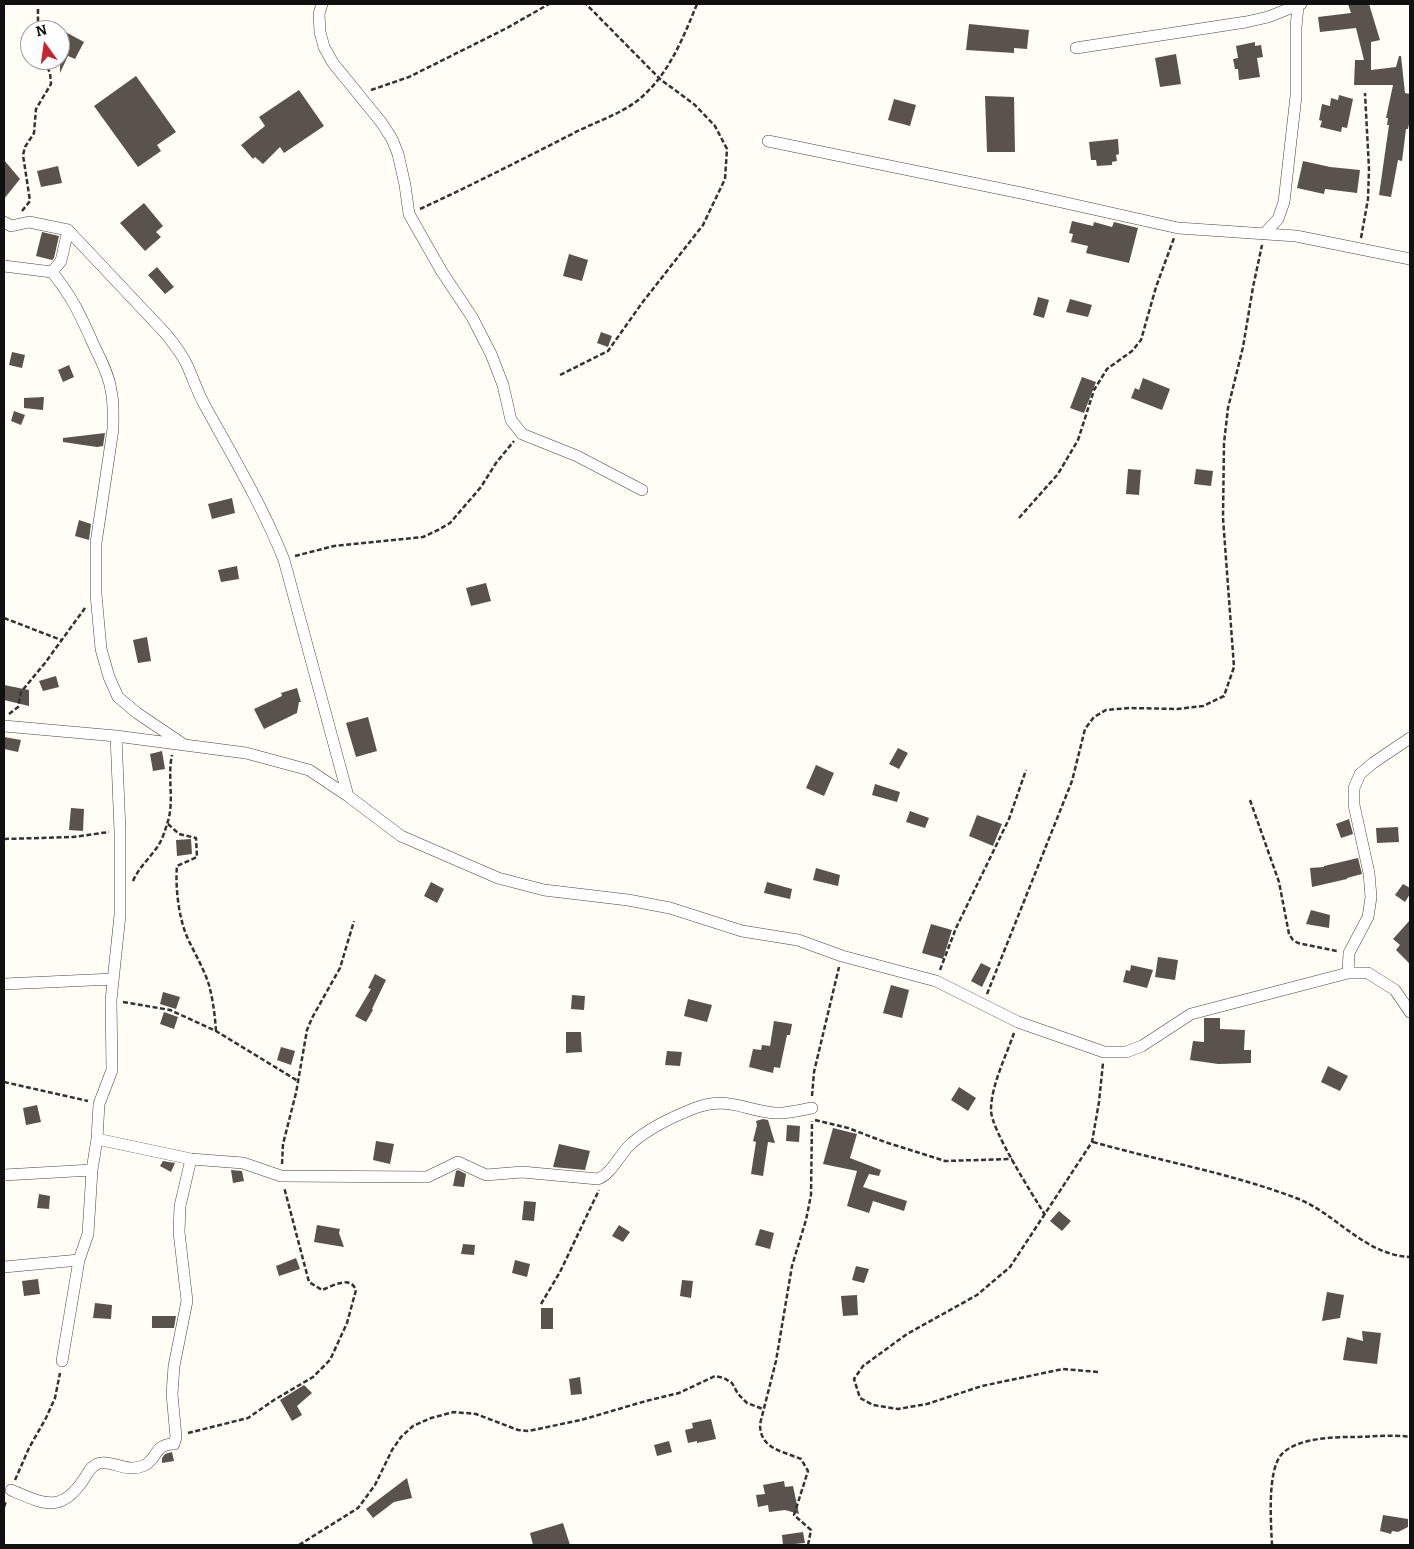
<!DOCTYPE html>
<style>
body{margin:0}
#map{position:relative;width:1414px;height:1549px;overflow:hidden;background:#fffdf5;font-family:Bitter,serif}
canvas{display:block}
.frame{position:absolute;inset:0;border:5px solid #111;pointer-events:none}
.north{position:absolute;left:20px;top:20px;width:50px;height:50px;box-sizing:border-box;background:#fff;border:1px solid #a0a0a0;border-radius:50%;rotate:346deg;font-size:14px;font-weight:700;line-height:20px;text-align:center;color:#111}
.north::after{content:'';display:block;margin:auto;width:18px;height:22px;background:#c4262e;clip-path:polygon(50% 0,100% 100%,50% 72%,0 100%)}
</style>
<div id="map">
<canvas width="1414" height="1549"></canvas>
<div class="frame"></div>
<div class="north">N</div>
</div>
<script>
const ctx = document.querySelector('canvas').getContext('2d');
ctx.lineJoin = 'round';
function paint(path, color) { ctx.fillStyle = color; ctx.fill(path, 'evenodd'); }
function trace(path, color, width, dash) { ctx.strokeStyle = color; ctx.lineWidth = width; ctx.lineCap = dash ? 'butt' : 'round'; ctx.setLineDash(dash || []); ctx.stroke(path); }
const building = new Path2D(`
 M1348,4H1369L1380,40L1371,42V70L1396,67L1399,56H1401L1405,93L1410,94V125L1409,124L1408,129H1406L1402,161L1398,160L1391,197L1379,195L1389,125H1387L1388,118H1386L1393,85H1354L1355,60H1364L1356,28L1320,32L1318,17L1351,13Z
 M969,24L1029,30L1027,49L1014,48V53L966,50Z
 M60,29L84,42L75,59L68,56L60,73Z
 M1255,42V46L1261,45L1263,57L1257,58L1260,77L1239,80L1238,69H1235L1233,59L1238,58L1236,46Z
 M1176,54L1181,84L1160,87L1155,58Z
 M136,76L176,132L157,145L161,151L138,167L94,106Z
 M299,90L324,126L284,153L280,147L263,164L255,157L253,159L241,145L265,126L259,117Z
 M1339,95L1353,99L1347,128L1342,127L1341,132L1320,127L1322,121L1319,120L1322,104L1330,106L1331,98L1338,100Z
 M985,96L1014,97L1015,152H987Z
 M894,99L916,105L910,126L888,120Z
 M1118,139L1119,154L1116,155L1117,161L1112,162V165L1097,166L1096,160H1091L1089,142Z
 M4,160L20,179L4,199Z
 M1303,161L1330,167L1360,170L1357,193L1325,189L1324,194L1297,188Z
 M58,166L62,183L41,187L37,171Z
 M144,203L163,226L156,232L161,237L145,251L120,223Z
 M1072,221L1093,226L1094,222L1112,227L1114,222L1138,228L1129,263L1086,253L1088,246L1071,242L1073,234L1069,233Z
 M42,232L59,236L54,258L52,260L36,256Z
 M569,254L588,260L582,281L563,276Z
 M157,267L174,287L165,294L148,275Z
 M1038,297L1049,300L1044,318L1033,315Z
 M1070,299L1092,305L1088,317L1066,312Z
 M601,332L612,336L608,347L597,343Z
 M12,352L25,355L22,368L9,365Z
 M69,365L74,377L63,382L58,370Z
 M1082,377L1096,382L1084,413L1070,408Z
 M1143,378L1170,389L1162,410L1131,398L1135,388L1139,390Z
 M44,397L43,410L24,408V398Z
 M14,411L25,415L21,425L11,421Z
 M105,433L103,446L97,447L63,442V438Z
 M1128,469L1141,470L1139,495L1126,494Z
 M1196,469L1213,471L1211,486L1194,484Z
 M232,498L235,513L212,519L208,504Z
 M79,520L91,524L89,540L75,536Z
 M237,566L239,579L221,582L218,570Z
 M486,583L491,601L471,606L466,588Z
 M147,637L151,661L138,663L133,640Z
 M56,676L59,687L43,691L39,681Z
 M4,685L29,690V706L4,700Z
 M297,688L301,702H299L297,713L264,729L254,709L282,696L281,693Z
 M368,717L377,751L356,757L346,723Z
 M4,737L21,740L18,752L4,749Z
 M898,748L908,753L899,769L889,764Z
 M162,751L165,769L153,771L150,754Z
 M816,765L834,773L824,796L806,788Z
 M875,784L900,792L897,802L872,795Z
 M71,808L84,809L83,831L69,830Z
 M910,811L929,818L925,828L906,822Z
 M977,815L1002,824L993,846L969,836Z
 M1349,819L1353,834L1341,838L1336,824Z
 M1398,827L1399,842L1377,843L1376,828Z
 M191,839L192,854L177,856L176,840Z
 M1358,858L1362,874L1347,878V879L1312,887L1310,868L1324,867V866Z
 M816,868L840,875L838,886L813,880Z
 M431,882L444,889L437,903L424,896Z
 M767,882L792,889L790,899L764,893Z
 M1403,884L1410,888V894L1405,902L1395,895Z
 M1311,910L1330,915L1329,928L1306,924Z
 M1410,920V964L1396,950L1400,945L1393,939Z
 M931,924L952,930L943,959L922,953Z
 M1158,957L1178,960L1175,980L1155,977Z
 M981,963L991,968L982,987L971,981Z
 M1131,965L1153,970L1147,988L1123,982L1126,970L1130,971Z
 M375,974L386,980L372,1009L373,1010L366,1022L355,1016L371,989L368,988Z
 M891,985L909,990L902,1018L883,1013Z
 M163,992L180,997L176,1009L160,1004Z
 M572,995L585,996L584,1010L571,1009Z
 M688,999L712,1005L707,1022L684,1016Z
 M164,1012L178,1017L174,1029L160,1024Z
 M1204,1018H1220V1029L1245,1030L1244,1050H1251V1063L1218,1064L1190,1060L1193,1041L1204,1042Z
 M774,1021L792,1024L790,1035H787L780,1068L774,1067L773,1073L749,1067L753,1049L761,1050L762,1045L770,1046Z
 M566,1032H581L582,1052L566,1053Z
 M281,1047L295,1051L291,1065L277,1060Z
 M667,1051L682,1052L680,1066L665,1065Z
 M1328,1066L1348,1076L1340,1091L1321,1082Z
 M959,1087L976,1098L968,1111L951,1100Z
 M37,1105L41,1122L26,1125L23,1108Z
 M763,1119L768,1120L775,1143L768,1142L763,1176L751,1174L756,1142L753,1141L757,1125L756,1121Z
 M787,1125L800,1126L799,1142L786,1141Z
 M833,1128L857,1134L850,1158L881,1170L879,1176L869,1174L863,1187L907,1201L904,1211L873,1201L869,1213L847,1206L857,1171L823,1164Z
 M376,1141L394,1144L390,1164L373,1160Z
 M559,1144L590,1151L585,1170L553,1167Z
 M163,1161L175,1163L171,1172L160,1166Z
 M231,1170L242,1171L244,1181L233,1183Z
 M458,1170L466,1174L464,1187L453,1186L456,1171Z
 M39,1194L50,1196L49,1209L37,1208Z
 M524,1201L536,1202L534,1221L522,1220Z
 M1059,1211L1071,1221L1062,1231L1050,1221Z
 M317,1225L340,1229L339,1233L344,1247L314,1242Z
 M619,1225L630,1232L623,1242L612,1236Z
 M760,1229L774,1233L770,1249L755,1245Z
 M463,1244L475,1245L474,1255L461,1254Z
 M296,1258L300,1269L279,1276L276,1266Z
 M515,1260L530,1264L527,1277L512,1273Z
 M856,1266L869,1269L864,1283L852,1280Z
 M38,1279L40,1294L24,1296L22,1281Z
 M682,1280L693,1281L691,1298L680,1296Z
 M1327,1292L1344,1295L1340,1318L1322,1321Z
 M857,1295L858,1315L843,1316L841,1296Z
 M95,1303L112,1305L111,1319L93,1318Z
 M541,1308H553V1329H541Z
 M152,1316H176L174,1328H152Z
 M1362,1331L1381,1333L1377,1364L1343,1360L1347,1337L1363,1341Z
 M580,1377L582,1394L571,1395L569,1379Z
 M304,1385L312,1393L297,1406L302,1415L292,1421L280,1400Z
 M711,1419L716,1439L697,1443V1441L688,1443L685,1430L693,1428L692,1423Z
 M669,1441L672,1452L657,1456L654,1445Z
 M172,1452L174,1461L162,1463V1458L165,1454Z
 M407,1478L412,1498L394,1502L373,1518L366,1509Z
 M784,1481L785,1487L793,1486L799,1514L785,1510L769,1512L768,1505L758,1507L756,1495L765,1494L763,1485Z
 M1383,1515L1408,1519V1527L1398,1532L1392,1531L1391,1534L1380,1531Z
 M563,1523L570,1545H533L530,1533Z
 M803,1532L805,1543L783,1545L782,1535Z`);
const path = new Path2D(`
 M38,9V30
 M371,90L409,77L507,28L549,4
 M420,209C472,185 523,159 574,133C597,121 625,113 644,95C670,71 684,36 697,4
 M22,211L30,201L23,155L25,147L34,133L36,109L51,84L50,73L44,60
 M1361,238L1368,199L1369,169L1365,93
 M560,375L608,351L642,303L703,225L725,179L727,149L715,126L695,105L660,79L586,4
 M1019,518L1058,474L1078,440L1094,390L1107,369L1132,351L1141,340L1156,287L1174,238
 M295,556L334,546L423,537L438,530L450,523L481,487L496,463L514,441
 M4,618L61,640
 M9,714L18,707L21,692L45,663L85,608
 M1250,800L1279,882L1289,934L1293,940L1298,943L1337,951
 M168,824L179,834L196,838L197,857L177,866C175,887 179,920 188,939C195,954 204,969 209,985C213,1000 215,1016 216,1031
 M4,839L73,837L109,832
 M133,881C139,867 150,858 158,846C162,840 165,831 167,824C175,802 167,778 172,755
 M940,970L956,928L1009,819L1026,770
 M987,994L1072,781L1085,729L1094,717L1106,710L1130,708L1177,709L1203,706L1224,696L1234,667L1223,518L1224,443L1228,408L1243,347L1253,287L1262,245
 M123,1002L170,1010L216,1031L298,1081
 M1014,1033C1006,1056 991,1086 991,1110C991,1130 1033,1195 1045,1215
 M4,1082L88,1101
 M812,1096L814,1072L839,967
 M815,1120L848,1128L885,1142L945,1161L1012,1159
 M1093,1142C1160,1161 1230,1173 1296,1198C1336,1213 1364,1255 1410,1257
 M282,1164L283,1144L296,1093L307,1030L312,1018L340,968L354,921
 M541,1304L560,1272L599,1190
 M1098,1372L1063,1369L982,1386L927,1404L898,1409L873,1405L860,1398L854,1379L863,1366L907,1334L977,1295L1010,1267L1092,1142L1099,1102L1103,1063
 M188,1433L248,1418L274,1400L313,1377L330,1360L347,1323L356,1290C350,1275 333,1286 322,1290L309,1282L284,1187
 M15,1480L29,1448L46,1418L55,1398L60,1373
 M4,1507L6,1501
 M299,1545L358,1508L375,1485L392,1450L401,1437L413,1426L431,1418L454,1412L476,1414L518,1430L528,1431L581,1420L646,1401L679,1393L715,1376L724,1378L732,1383L738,1394L747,1403L763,1409
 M808,1545L811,1530L794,1515L808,1471L801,1459C782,1451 760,1449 760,1424L776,1361L792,1266L806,1220L811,1195L812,1121
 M1272,1545C1271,1524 1267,1472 1281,1455C1296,1438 1332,1437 1353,1437C1371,1437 1393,1434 1410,1437`);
const minor = new Path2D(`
 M322,4L319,14L320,32L324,47L333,63L381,122L392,139L398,154L405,185L409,214L442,272L472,317L491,354L503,385L511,420L522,434L577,456L642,490
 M1076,48L1246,22L1268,17L1301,4
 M768,141L1026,194L1178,228L1296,236L1410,259
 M4,222L11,226L29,222L68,230L166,334C174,344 182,354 187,365C193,378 197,391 204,404C232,455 262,505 284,560L348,796
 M68,230L61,261L52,272C74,299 82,319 96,350C102,362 109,376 111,390C114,402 113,416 113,429L96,543V594L101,649L109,677L118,697L137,713L183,744
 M1264,234L1278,219L1284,202L1296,96V27L1298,6
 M4,266L52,272
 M4,726L116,736L246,753L309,770L348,796L401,836L498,878L544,890L628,900L670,908L742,931L798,940L842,956L936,981L1018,1022L1104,1052H1126L1142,1046L1191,1014L1348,973H1368L1395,990L1410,1012
 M1348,973L1349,953L1368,917L1371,897L1369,873L1354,805V788L1360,774L1373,763L1410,738
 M4,984L113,979
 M97,1139L191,1159L243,1163L281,1176L427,1177L458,1162L486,1175L522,1172L598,1179C613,1173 619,1154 632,1143C650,1127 672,1117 695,1108C727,1096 744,1110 774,1113C787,1114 800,1110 812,1108
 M4,1175L92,1170
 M4,1267L79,1260
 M62,1361L79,1260L88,1234L92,1170L97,1139L99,1104L112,1070L111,1000L120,915V831L116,736
 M11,1490C44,1504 61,1514 84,1479C88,1473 91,1465 100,1463C113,1460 127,1474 145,1465C158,1458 154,1444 174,1444L176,1437L172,1394L174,1366L187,1301L179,1232L180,1206L191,1159`);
paint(building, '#5a524d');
trace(minor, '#444', 12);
trace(path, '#333', 2.5, [5, 2.5]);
trace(minor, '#fff', 11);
</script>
